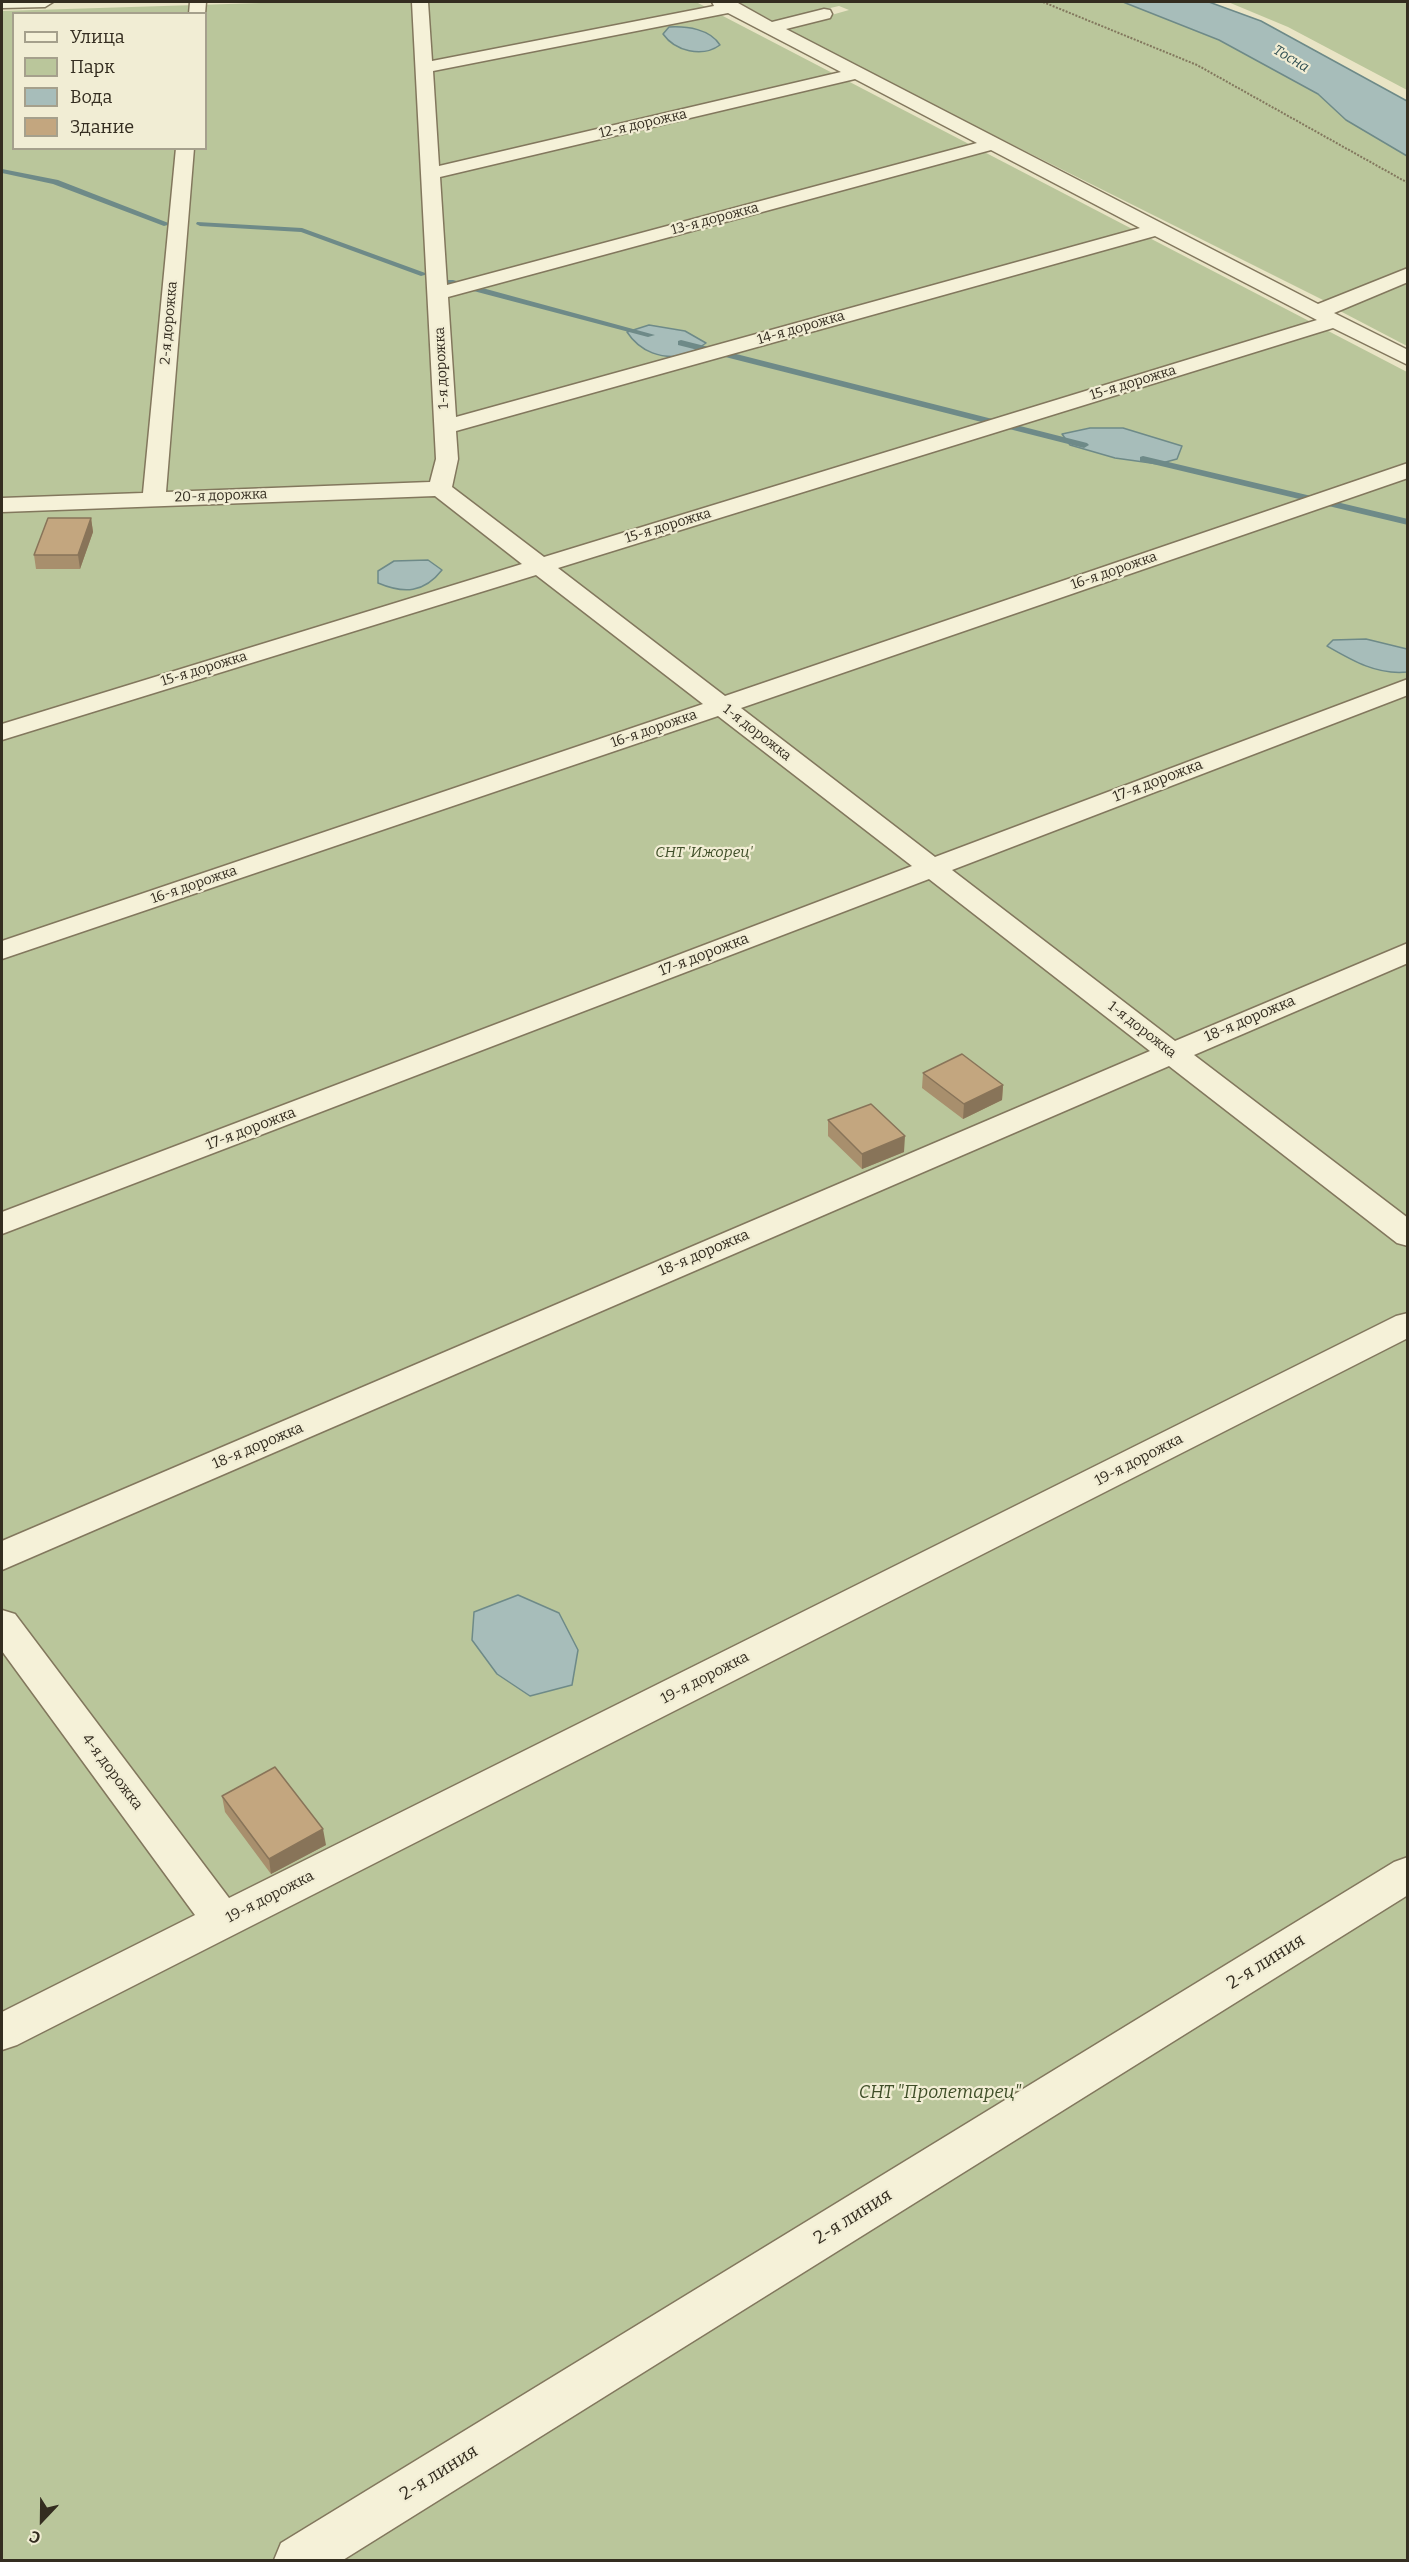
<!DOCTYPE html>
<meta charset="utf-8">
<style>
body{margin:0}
#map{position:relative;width:1409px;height:2562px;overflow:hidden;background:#e9e4c5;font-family:Bitter,serif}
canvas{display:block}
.frame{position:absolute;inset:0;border:3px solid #342d20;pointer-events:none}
.legend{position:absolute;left:12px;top:12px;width:195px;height:138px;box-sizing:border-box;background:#f1edd4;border:2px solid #a5a08c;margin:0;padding:8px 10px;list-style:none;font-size:18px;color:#342d20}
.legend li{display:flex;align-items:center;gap:12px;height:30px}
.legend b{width:30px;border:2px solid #a5a08c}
.north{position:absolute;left:12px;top:2490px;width:60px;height:60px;-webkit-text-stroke:4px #f1edd4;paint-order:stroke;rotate:202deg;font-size:16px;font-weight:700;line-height:24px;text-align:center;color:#342d20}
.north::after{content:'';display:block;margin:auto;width:21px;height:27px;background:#342d20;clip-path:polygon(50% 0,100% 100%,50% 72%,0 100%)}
</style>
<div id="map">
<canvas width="1409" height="2562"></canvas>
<div class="frame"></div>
<ul class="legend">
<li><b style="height:8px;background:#f5f1d8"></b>Улица</li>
<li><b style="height:16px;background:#bac69b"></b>Парк</li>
<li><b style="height:16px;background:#a7bdba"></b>Вода</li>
<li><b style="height:16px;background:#c3a67f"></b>Здание</li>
</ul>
<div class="north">С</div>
</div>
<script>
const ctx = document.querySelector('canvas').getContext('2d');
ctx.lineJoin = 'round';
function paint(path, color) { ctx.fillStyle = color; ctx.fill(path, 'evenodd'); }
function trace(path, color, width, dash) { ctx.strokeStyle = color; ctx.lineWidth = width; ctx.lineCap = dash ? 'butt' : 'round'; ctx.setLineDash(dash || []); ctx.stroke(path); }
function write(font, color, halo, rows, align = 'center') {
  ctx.font = font + ' Bitter,serif'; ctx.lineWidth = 4.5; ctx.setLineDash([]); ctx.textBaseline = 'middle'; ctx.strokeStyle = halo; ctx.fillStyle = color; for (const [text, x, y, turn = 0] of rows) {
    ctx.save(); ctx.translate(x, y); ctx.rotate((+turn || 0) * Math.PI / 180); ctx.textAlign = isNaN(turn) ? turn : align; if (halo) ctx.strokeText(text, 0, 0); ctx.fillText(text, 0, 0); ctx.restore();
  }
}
const green = new Path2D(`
 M293,2H696L1407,372V2560H2V11ZM14,14H206V148H14Z
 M738,2H1123L1219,40L1318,94L1346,120L1407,156V267L1353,294L1327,302L863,70L786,28L849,10L839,6L773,21Z
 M1228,2H1407V90L1288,27Z
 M1407,278V346L1340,311Z`);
const water = new Path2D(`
 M1123,2H1209L1261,21L1407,101V156L1346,120L1318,94L1219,40Z
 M669,27C687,26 710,29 720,45C702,58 675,51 663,34Z
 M649,325L685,331L706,343C700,347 692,354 686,355C662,360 640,352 627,332Z
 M1090,428H1123L1182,446L1177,459L1158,464L1115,458L1070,445L1062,434Z
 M428,560L442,570C424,593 404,594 378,583V571L394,561Z
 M1366,639L1407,649V672C1377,675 1353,661 1327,646L1333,640Z
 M518,1595L559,1613L578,1650L572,1685L530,1696L497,1674L472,1640L474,1612Z`);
const stream = new Path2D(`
 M2,169L58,180L171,224L164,226L53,184L2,173Z
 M197,222L302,228L428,274L421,276L301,232L200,226L196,224Z
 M447,280H453L655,335L648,337L447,284Z
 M681,340L1087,443L1089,445L1084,448L678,345V341Z
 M1143,456L1408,519V525L1140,461V457Z`);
const path = new Path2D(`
 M1043,2L1197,65L1408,183`);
const minor = new Path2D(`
 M2,2H53L45,7L2,8Z
 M190,2H206L205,14H189Z
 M412,2H428L432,61L714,6L712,2L738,3L772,22L824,9L830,10L832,14L830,18L786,29L1318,304L1408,268V282L1334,313L1408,350V365L1333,328L558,568L725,696L1408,463V478L741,708L935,857L1408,679V695L952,870L1175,1041L1408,943V963L1194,1055L1408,1218V1246L1397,1243L1169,1066L2,1570V1541L1150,1051L929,879L2,1234V1212L912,866L718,716L2,959V941L703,704L536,575L2,740V724L522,564L435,496L2,512V498L143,493L176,148H194L166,492L430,482L436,459ZM728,13L841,72L439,166L433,71ZM855,79L977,143L447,285L440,177ZM991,150L1140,228L456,417L448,297ZM1155,236L1317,320L544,557L452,487L458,459L456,431Z
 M1408,1313V1338L17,2045L2,2050V2012L195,1915L2,1651V1610L15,1614L229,1898L1396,1316Z
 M1408,1857V1895L343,2560H274L281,2543L1394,1862Z`);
const wall = new Path2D(`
 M91,518L93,532L80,569H36L34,555Z
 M923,1073L1003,1085L1002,1100L963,1119L922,1088Z
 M828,1120L904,1152L862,1169L828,1136Z
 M222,1796L326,1845L271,1874L225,1812Z`);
const shadedWall = new Path2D(`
 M91,518L93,532L80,569L78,555Z
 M1003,1085L1002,1100L963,1119L964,1104Z
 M905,1136L904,1152L862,1169V1154Z
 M323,1829L326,1845L271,1874L269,1859Z`);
const building = new Path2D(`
 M48,518H91L78,555H34Z
 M962,1054L1003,1085L964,1104L923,1073Z
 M871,1104L905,1136L862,1154L828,1120Z
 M275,1767L323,1829L269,1859L222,1796Z`);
const farWaternames = [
 ["Тосна",1291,59,31]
];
const farStreetnames = [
 ["12-я дорожка",643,124,-13],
 ["13-я дорожка",715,219,-15],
 ["2-я дорожка",169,323,-85],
 ["14-я дорожка",801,328,-16],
 ["1-я дорожка",442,368,-93],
 ["15-я дорожка",1133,383,-17],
 ["20-я дорожка",221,496,-2],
 ["15-я дорожка",668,526,-17],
 ["16-я дорожка",1114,571,-19],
 ["15-я дорожка",204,669,-17],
 ["16-я дорожка",654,729,-19],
 ["1-я дорожка",757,733,38],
 ["16-я дорожка",194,885,-19],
 ["1-я дорожка",1142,1030,38]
];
const streetNames = [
 ["17-я дорожка",1158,781,-21],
 ["17-я дорожка",704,955,-21],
 ["18-я дорожка",1250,1019,-23],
 ["17-я дорожка",251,1129,-21],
 ["18-я дорожка",704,1253,-23],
 ["18-я дорожка",258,1446,-23],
 ["19-я дорожка",1139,1460,-27],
 ["19-я дорожка",705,1678,-27],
 ["4-я дорожка",112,1772,53],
 ["19-я дорожка",270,1897,-27]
];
const parkNames = [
 ["СНТ 'Ижорец'",704,853]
];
const nearStreetnames = [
 ["2-я линия",1266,1962,-32],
 ["2-я линия",853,2217,-32],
 ["2-я линия",439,2473,-32]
];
const nearParknames = [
 ["СНТ \"Пролетарец\"",940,2093]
];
paint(green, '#bac69b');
paint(water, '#a7bdba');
trace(water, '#6e8a88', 1.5);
paint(stream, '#6e8a88');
trace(minor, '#82775d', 3);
trace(path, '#82775d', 2, [2, 1.5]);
paint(minor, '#f5f1d8');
paint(wall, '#a88f6d');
paint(shadedWall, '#887459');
paint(building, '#c3a67f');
trace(building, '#887459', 1.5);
write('italic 14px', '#304f52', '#f1edd4', farWaternames);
write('14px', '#342d20', '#f1edd4', farStreetnames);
write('15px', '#342d20', '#f1edd4', streetNames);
write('italic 15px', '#3f4e28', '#f1edd4', parkNames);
write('18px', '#342d20', '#f1edd4', nearStreetnames);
write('italic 18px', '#3f4e28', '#f1edd4', nearParknames);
</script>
